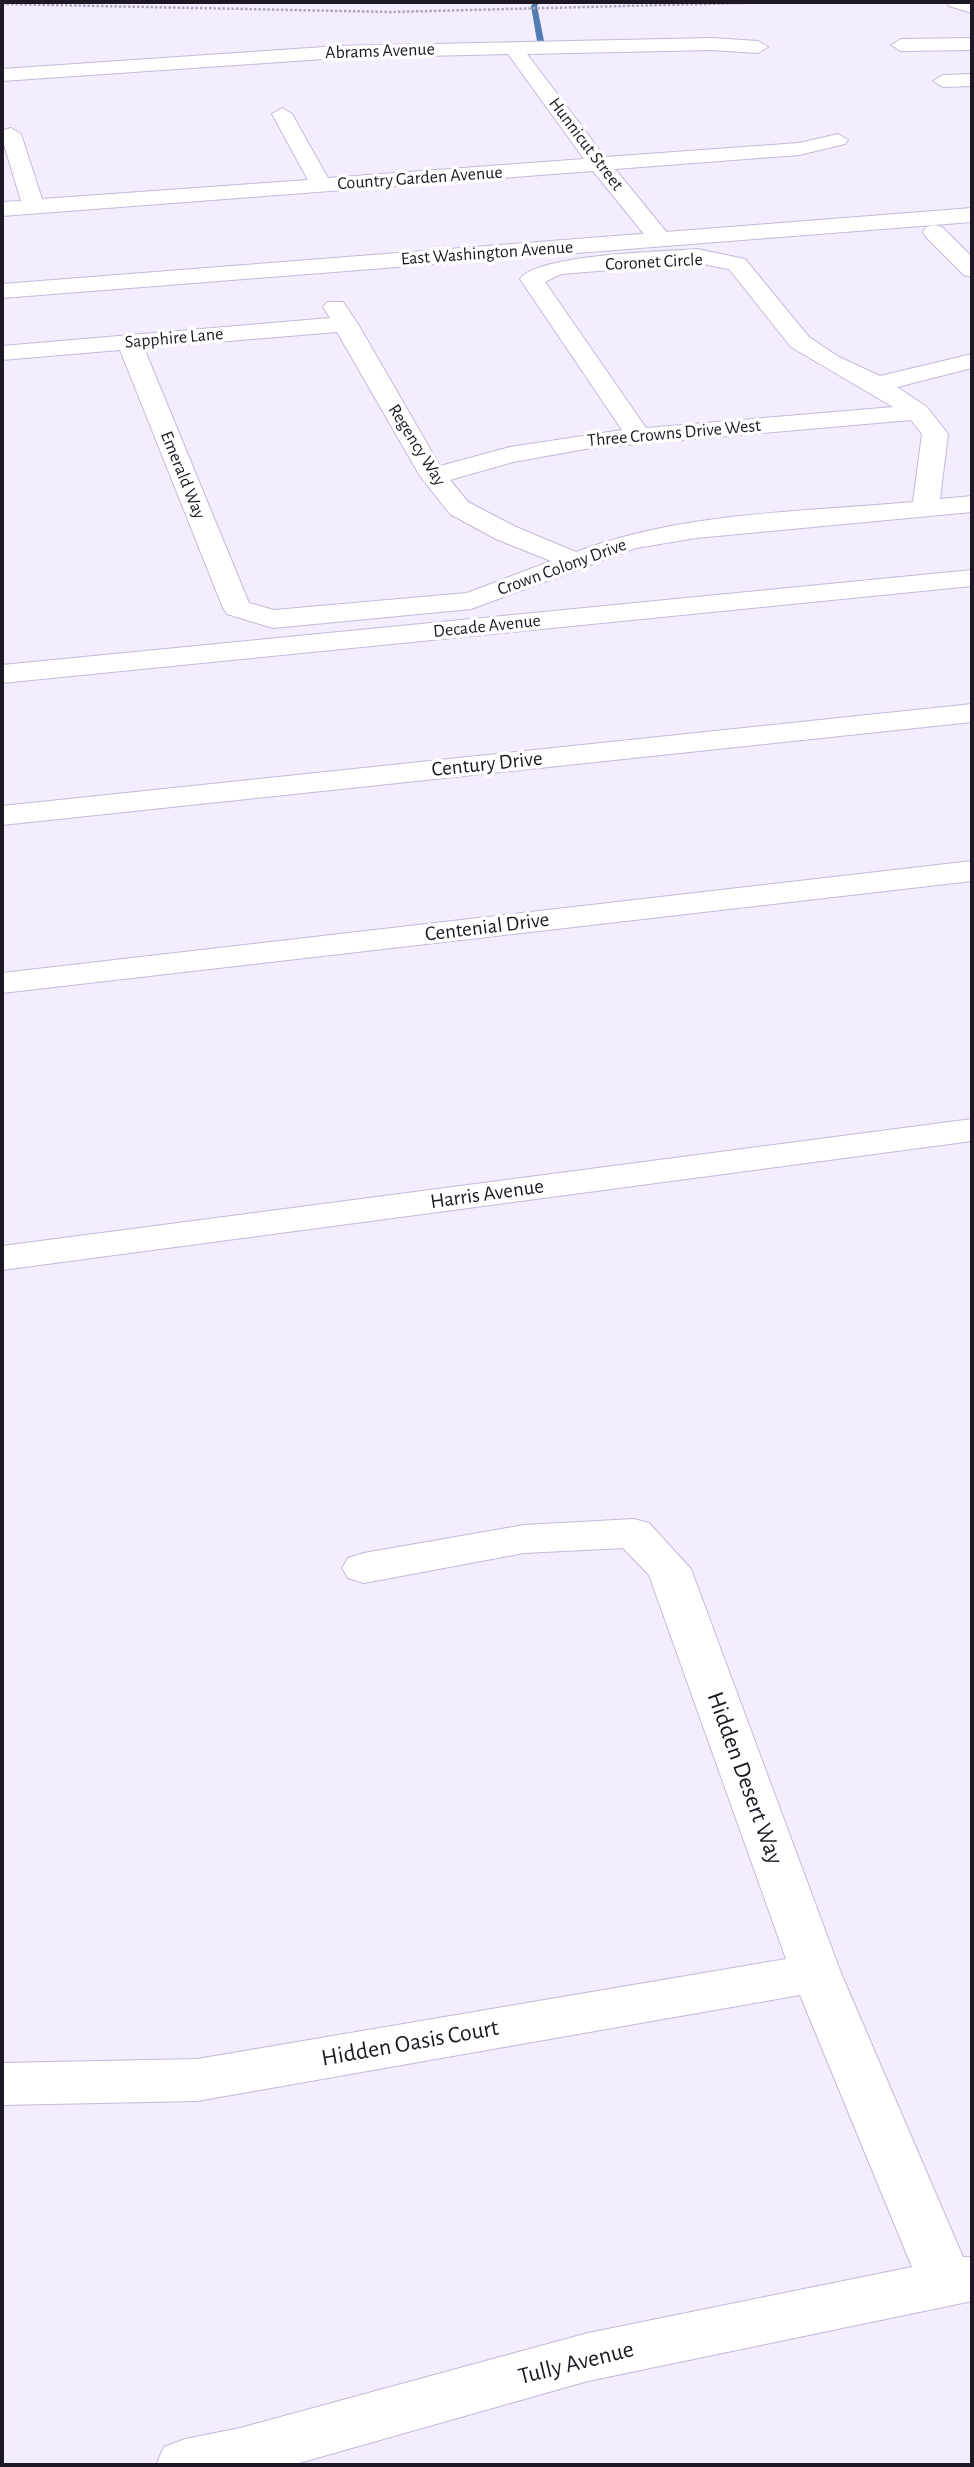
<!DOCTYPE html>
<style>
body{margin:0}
#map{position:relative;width:974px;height:2467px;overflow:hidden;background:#f4ecff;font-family:"Alegreya Sans",sans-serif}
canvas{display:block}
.frame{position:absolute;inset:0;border:4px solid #1d1823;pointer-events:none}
</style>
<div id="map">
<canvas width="974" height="2467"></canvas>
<div class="frame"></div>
</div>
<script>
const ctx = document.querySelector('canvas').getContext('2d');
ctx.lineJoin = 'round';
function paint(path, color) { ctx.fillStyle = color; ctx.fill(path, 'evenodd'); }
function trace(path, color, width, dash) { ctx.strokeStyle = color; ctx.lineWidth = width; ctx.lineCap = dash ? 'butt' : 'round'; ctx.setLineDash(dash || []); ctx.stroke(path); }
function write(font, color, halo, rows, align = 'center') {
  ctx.font = font + ' "Alegreya Sans",sans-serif'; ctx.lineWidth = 7; ctx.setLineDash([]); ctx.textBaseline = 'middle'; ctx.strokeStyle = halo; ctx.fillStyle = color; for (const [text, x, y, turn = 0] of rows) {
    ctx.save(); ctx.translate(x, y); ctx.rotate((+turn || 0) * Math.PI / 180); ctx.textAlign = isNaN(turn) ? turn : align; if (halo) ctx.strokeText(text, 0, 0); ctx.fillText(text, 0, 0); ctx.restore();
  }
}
const stream = new Path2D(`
 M534,2H540L537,6L544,41L530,55L526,53L537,41L531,6Z`);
const path = new Path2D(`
 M2,4L391,12L780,2`);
const minor = new Path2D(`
 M947,2H972V13L949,6Z
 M712,38L758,41L768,47L758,53L712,50L527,54L605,157L799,143L838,134L848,140L845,144L799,155L615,169L668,234L671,239L668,244H652L593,171L2,216V202L21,201L2,138L4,130L11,128L21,134L42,199L308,180L272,114L282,108L292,114L328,178L584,159L508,54L339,58L2,81V69L339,46Z
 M972,38V50L901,51L891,45L901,39Z
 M972,74V86L943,87L933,81L943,75Z
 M934,225L942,227L972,257V277L964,275L926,237L923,232L926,227Z
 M697,249L745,259L809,337L839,357L880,376L972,354V368L897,387L927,407L948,434L940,499L972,496V512L696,538L636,548L471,609L273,628L227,614L223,608L120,350L2,360V346L330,318L323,307L327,302H343L358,324L440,466L510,447L622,430L520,279C538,254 663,252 697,249ZM697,263L729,269L791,347L893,407L646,428L545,282L561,274ZM337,332L420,476L450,514L496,539L551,561L467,593L274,610L249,603L144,348ZM911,420L922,434L913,502C800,512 682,512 576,552L516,527L468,502L450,480L513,462L591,448Z
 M972,570V586L2,683V665Z
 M972,704V722L2,825V806Z
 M972,861V881L2,993V973Z
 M972,1119V1141L2,1270V1246Z
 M634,1519L649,1523L691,1569L841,1973L963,2257H972V2301L588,2381L292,2465H156L164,2447L185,2439L240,2428L588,2333L912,2267L800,1995L197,2101L2,2105V2063L197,2059L786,1959L649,1575L623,1548L524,1553L364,1583L348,1578L342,1568L348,1558L364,1553L524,1525Z`);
const major = new Path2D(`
 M972,208V222L2,298V284Z`);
const farStreetnames = [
 ["Abrams Avenue",380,51,-2],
 ["Hunnicut Street",586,144,53],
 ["Country Garden Avenue",420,178,-4],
 ["East Washington Avenue",487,253,-4],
 ["Coronet Circle",654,262,-3],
 ["Sapphire Lane",174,338,-5],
 ["Three Crowns Drive West",674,433,-5],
 ["Regency Way",417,445,58],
 ["Emerald Way",183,475,68],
 ["Crown Colony Drive",562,567,-20],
 ["Decade Avenue",487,626,-6]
];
const streetNames = [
 ["Century Drive",487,764,-6],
 ["Centenial Drive",487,927,-7],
 ["Harris Avenue",487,1194,-8]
];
const nearStreetnames = [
 ["Hidden Desert Way",745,1778,70],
 ["Hidden Oasis Court",410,2043,-10],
 ["Tully Avenue",576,2363,-14]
];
paint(stream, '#527bb1');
trace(minor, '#c6b9d7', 2);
trace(major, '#c6b9d7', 2);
trace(path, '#aea7b7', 2.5, [2.5, 2]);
paint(minor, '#fff');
paint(major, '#fff');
write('18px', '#1d1823', '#fff', farStreetnames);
write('21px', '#1d1823', '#fff', streetNames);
write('24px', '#1d1823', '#fff', nearStreetnames);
</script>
